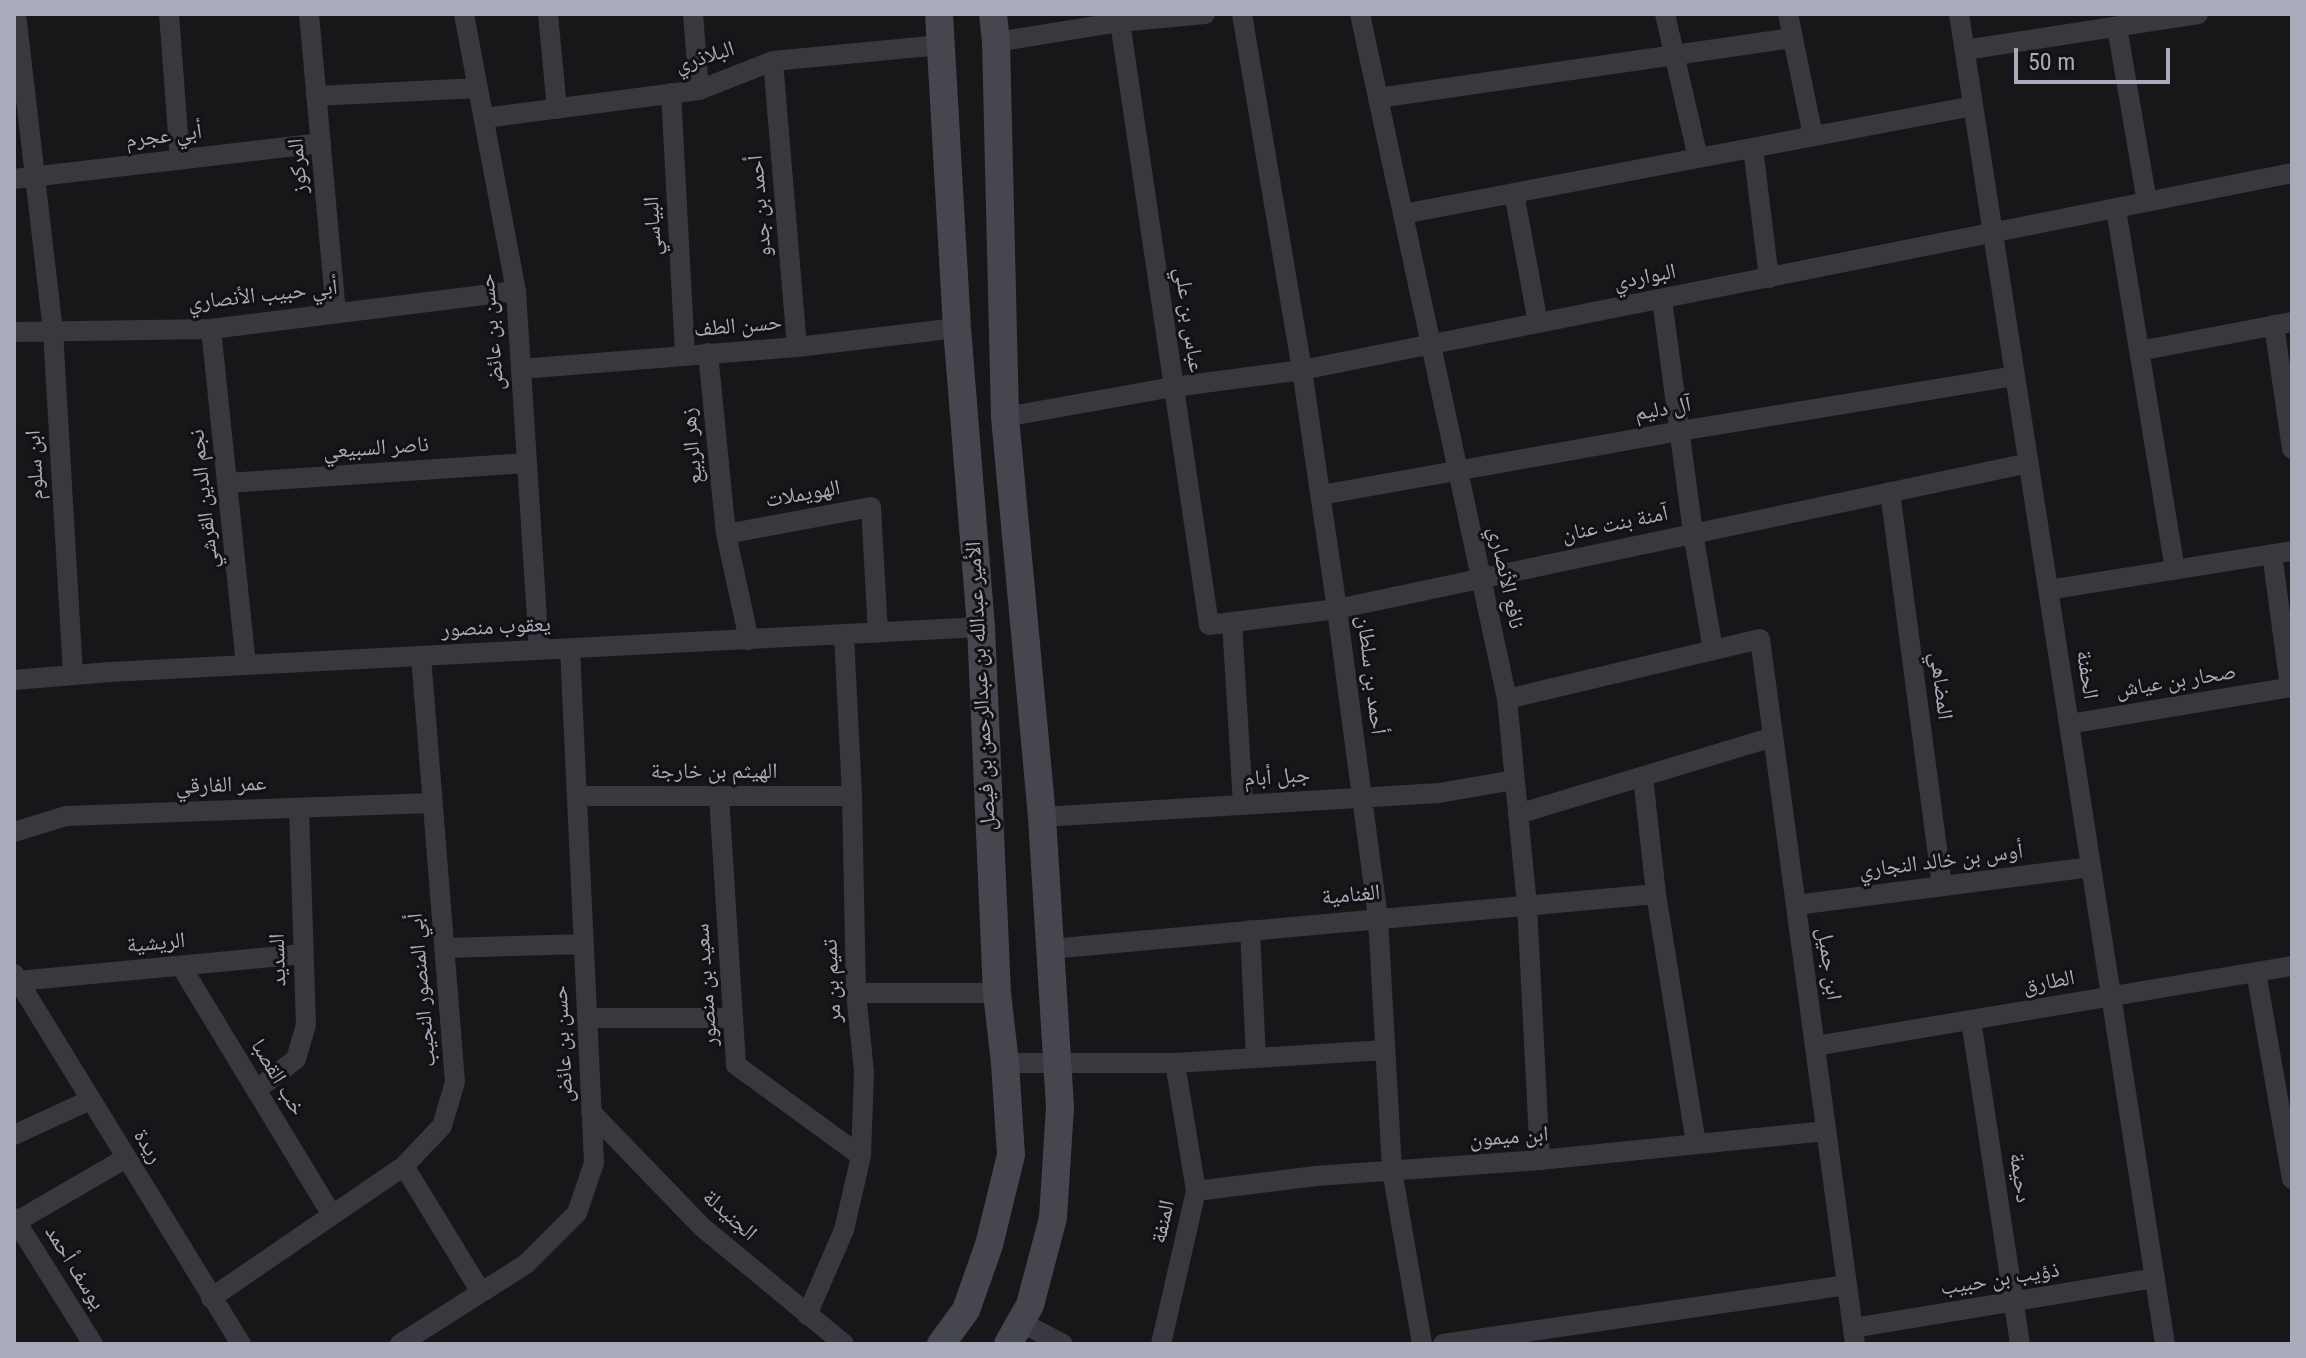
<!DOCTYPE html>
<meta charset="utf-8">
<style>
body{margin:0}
#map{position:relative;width:2306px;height:1358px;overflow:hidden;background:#171719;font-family:"Roboto Condensed",sans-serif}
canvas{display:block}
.frame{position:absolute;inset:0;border:16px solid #a8abba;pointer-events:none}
.scale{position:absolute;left:2014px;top:48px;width:156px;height:36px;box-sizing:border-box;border:4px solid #a8abba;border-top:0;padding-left:10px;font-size:24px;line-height:28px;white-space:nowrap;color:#a8abba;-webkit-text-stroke:6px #121214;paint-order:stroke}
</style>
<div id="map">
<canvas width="2306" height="1358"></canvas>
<div class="frame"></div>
<div class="scale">50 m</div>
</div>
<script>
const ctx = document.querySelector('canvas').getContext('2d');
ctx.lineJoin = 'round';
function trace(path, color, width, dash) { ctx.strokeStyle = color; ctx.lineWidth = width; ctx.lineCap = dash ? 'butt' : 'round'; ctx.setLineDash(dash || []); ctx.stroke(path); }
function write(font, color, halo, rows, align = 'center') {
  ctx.font = font + ' "Roboto Condensed","Noto Naskh Arabic",sans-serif'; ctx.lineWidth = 6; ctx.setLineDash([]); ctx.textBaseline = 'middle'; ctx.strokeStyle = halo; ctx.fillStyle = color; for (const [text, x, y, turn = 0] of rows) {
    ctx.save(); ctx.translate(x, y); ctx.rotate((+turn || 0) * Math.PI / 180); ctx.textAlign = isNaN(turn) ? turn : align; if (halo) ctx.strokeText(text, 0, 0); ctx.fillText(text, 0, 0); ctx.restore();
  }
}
const minor = new Path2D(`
 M16,14L53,331L73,674
 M169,14L180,160
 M309,14L336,313
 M464,14L516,291L539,650
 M548,14L557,109
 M693,14L699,90
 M1242,14L1302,370L1337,609L1378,918L1392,1170L1422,1344
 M1360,14L1507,699L1527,905L1540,1160
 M1665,14L1698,158
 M1788,14L1813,136
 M1959,14L2165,1344
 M1120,22L1209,625L1337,609L2029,463
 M2117,27L2147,202
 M996,42L1120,22L1205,14
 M1965,50L2198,14
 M773,61L797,347
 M671,93L685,355
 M316,96L478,88
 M1378,98L1792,38
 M484,118L699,90L773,61L940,45
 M1753,148L1769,278
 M14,179L321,143
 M1514,193L1538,323
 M2116,209L2175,570
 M1403,214L1973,106
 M1662,299L1693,533L1713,650
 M2274,325L2292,449
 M211,329L246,665
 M14,332L211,329L516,291
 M2139,351L2292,322
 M708,353L726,534
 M521,369L797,347L957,328
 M1005,417L1173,387L1302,370L2292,173
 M227,483L527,463
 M1890,492L1942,886
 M1321,495L1680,431L2015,376
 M2272,554L2290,687
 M2048,590L2292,551
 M1232,622L1243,804
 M749,640L726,534L871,507L878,633
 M14,680L110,672L981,627
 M1507,699L1760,639L1855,1344
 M2069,724L2292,687
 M1643,777L1656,894L1696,1144
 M577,796H852
 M719,796L736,1065L861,1156
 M1518,814L1773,737
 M1042,817L1439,793L1514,780
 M14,832L66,816L432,803
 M1796,905L2091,867
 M1250,930L1256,1058
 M444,948L584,944
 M1050,949L1656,894
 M181,966L332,1215
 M2256,972L2292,1179
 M14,974L241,1344
 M14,984L18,981L303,954
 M856,993H997
 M587,1018H733
 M1971,1020L2020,1344
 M1815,1046L2292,966
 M1005,1063H1175L1385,1050
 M256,1090L296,1059L306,1025L299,808
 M591,1112L702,1227L844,1344
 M14,1135L90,1100
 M404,1166L481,1292
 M1196,1191L1316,1176L1540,1160L1826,1131
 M14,1218L93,1344
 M14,1223L126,1158
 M211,1298L404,1166L442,1126L455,1082L421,656
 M807,1315L844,1230L861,1156L864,1072L856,993L852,796L844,635
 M1020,1322L1063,1344
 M1853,1328L2155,1278
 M400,1344L526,1264L577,1213L594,1163L570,649
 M1161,1344L1196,1191L1175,1063
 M1443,1344L1847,1285`);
const secondary = new Path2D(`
 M939,14L957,328L981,627L997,993L1005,1063L1011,1155L989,1245L966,1310L941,1344
 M993,14L996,42L1005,417L1042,817L1060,1107L1053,1218L1030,1305L1008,1344`);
const streetNames = [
 ["البلاذري",705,58,-17],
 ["أبي عجرم",164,137,-7],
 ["المركوز",299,166,-95],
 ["أحمد بن جدو",761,206,-95],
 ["البياسي",654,226,-93],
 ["البواردي",1645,278,-11],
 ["أبي حبيب الأنصاري",263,296,-6],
 ["عباس بن علي",1188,320,82],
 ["حسن الطف",738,327,-5],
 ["حسن بن عائض",493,332,-95],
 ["آل دليم",1663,410,-10],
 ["زهر الربيع",693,446,-95],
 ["ناصر السبيعي",376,449,-4],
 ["ابن سلوم",36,465,-93],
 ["الهويملات",803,495,-10],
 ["نجم الدين القرشي",205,499,-96],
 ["آمنة بنت عنان",1615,525,-12],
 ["نافع الأنصاري",1505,578,78],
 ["يعقوب منصور",496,628,-3],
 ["أحمد بن سلطان",1370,675,83],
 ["الحفنة",2086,675,81],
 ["صحار بن عياش",2176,682,-9],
 ["الأمير عبدالله بن عبدالرحمن بن فيصل",982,686,-93],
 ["المضاهي",1940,686,83],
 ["الهيثم بن خارجة",714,772],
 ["جبل أبام",1277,778,-4],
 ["عمر الفارقي",221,786,-2],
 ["أوس بن خالد النجاري",1941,862,-7],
 ["الغنامية",1351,896,-5],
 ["الريشية",156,944,-5],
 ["السديد",279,960,-92],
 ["ابن جميل",1828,964,82],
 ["تميم بن مر",833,981,-93],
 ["الطارق",2049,983,-10],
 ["سعيد بن منصور",707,985,-94],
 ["أبي المنصور النجيب",423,990,-95],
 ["حسن بن عائض",564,1044,-93],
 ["خب القصبا",277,1078,59],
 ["ابن ميمون",1509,1138,-4],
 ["ريدة",147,1147,59],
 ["دحيمة",2019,1178,82],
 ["الجنيدلة",729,1216,42],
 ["المنفة",1164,1222,-77],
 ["يوسف أحمد",74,1268,58],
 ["ذؤيب بن حبيب",2000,1280,-9]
];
trace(minor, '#38383e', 20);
trace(secondary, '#45464e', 28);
write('22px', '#a8abba', '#121214', streetNames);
</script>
